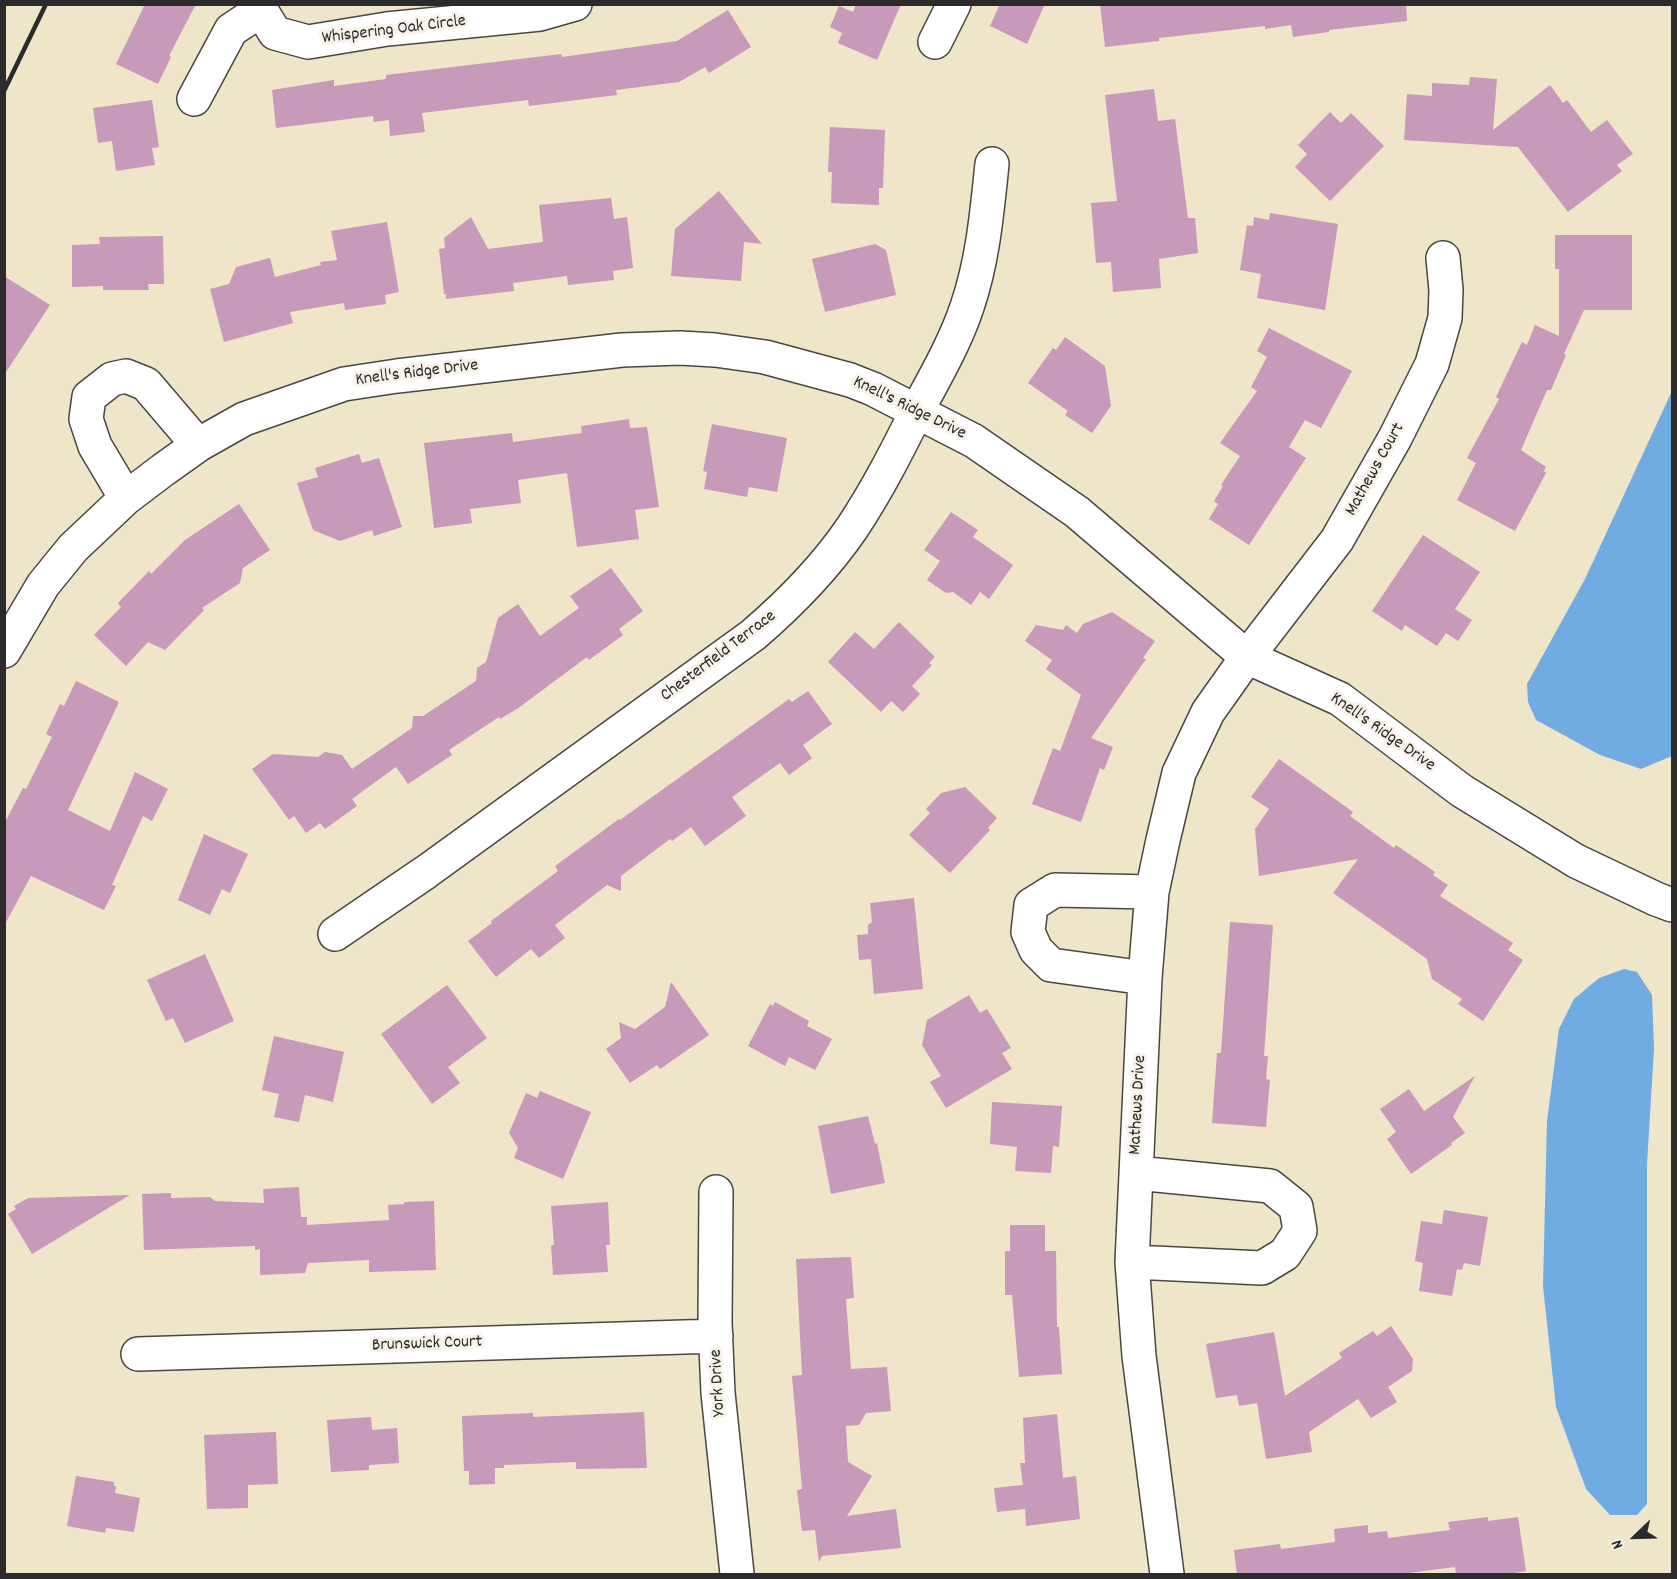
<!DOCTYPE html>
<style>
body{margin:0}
#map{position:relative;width:1677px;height:1579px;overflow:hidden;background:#efe5c9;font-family:Dekko,sans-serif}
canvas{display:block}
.frame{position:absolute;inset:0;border:6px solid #2b2b2b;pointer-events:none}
.north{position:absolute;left:1605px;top:1507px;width:60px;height:60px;-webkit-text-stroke:4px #f7f3e8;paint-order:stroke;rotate:247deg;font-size:16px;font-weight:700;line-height:24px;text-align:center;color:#2b2b2b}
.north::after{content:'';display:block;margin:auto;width:21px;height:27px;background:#2b2b2b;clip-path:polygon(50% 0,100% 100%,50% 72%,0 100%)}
</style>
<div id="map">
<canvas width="1677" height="1579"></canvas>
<div class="frame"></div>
<div class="north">N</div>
</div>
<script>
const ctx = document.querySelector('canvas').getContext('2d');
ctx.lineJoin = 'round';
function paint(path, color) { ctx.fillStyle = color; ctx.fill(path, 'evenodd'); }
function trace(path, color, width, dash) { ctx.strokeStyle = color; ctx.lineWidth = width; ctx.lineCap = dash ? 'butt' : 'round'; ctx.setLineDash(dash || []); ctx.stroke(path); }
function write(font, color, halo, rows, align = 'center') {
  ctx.font = font + ' Dekko,sans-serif'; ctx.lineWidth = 6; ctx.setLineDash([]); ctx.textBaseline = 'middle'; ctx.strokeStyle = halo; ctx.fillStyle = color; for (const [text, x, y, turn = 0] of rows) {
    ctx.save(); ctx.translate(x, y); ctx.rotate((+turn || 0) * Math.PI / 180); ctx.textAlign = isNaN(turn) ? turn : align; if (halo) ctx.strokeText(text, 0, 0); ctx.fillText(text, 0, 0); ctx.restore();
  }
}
const water = new Path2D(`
 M1672,391V756L1641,769L1600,755L1536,720L1528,702L1527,684L1585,579Z
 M1624,969L1637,972L1652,995L1654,1049L1647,1164V1504L1637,1515H1610L1586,1489L1556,1407L1543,1286L1547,1121L1559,1029L1574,999L1599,978Z`);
const building = new Path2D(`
 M145,4H196L169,56L171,57L158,84L116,64Z
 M856,4H901L877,60L838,43L842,33L830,27L839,6L853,12Z
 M1000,4H1045L1027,44L990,26Z
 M1100,4H1406L1407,21L1329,30V32L1293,37L1291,25L1265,29V26L1159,38V41L1105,47Z
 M728,10L751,47L709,73L705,67L679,82L616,90L617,95L529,106L528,100L422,113L425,132L390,136L389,120L374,122L373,116L276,128L272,90L334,80V86L386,79V75L561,54L562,57L677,41Z
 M1470,77L1497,79L1493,130L1550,85L1563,103L1567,100L1591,132L1607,120L1633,154L1617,165L1622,171L1568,212L1518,147L1404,140L1407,94L1432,96V83L1469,85Z
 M1154,89L1158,121L1175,119L1188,218H1195L1198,253L1159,259L1161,288L1113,292L1111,262L1096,263L1091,203L1117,201L1105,95Z
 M152,100L159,147L152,148L155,165L116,171L112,141L98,143L93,108Z
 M1330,112L1341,123L1351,113L1384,146L1330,201L1295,167L1307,154L1298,145Z
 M830,127L885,130L883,188H879V205L831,203L832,172H828Z
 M719,191L762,244L744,242L741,281L671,276L675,229Z
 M611,198L614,219L627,217L633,268L613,271L614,280L568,285L567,276L513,283L514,291L446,299V294H444L439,249L445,248L444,238L471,217L488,249L543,242L539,205Z
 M1270,213L1338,224L1325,310L1257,298L1261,274L1240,270L1247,225L1253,226L1254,217L1269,220Z
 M387,222L399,292L385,295L386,304L345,310L344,303L290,312L293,323L224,342L210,289L229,284L236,267L270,258L275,277L321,265L320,262L337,260L331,231Z
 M1555,235H1632V310H1584L1564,354L1566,355L1551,390H1547L1521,450L1546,467L1544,471L1546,473L1515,531L1457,500L1476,463L1467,458L1499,399L1496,397L1522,342L1527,345L1535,325L1559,336V269H1555Z
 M163,236L164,284H148L149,290H103V286L72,287V245L100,244L99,237Z
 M875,244L886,250L896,295L825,312L812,259Z
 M4,276L50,305L4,375Z
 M1269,328L1352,371L1321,428L1305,420L1289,447L1306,458L1249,545L1209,519L1218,504L1214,501L1223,486L1221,485L1240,456L1220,443L1257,391L1251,387L1267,357L1257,351Z
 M1065,337L1105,366L1111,406L1092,433L1065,415L1068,411L1028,383L1053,348L1056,350Z
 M629,419L630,428L647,427L659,507L635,510L639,539L577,547L567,473L518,480L521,503L470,509L472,523L434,528L424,443L512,433L513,442L582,433L581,426Z
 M712,424L787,438L777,492L749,487L747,497L704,489L707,472L703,471Z
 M359,454L362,463L379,458L402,527L374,536L372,530L340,541L313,530L297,483L318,477L315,468Z
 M239,504L270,550L243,568L240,583L202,608L204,610L165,650L148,642L126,666L94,635L121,607L118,603L149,571L151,574L185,540Z
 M951,512L978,530L973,537L1013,565L989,599L980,592L971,605L953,592L946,593L927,580L940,561L924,550Z
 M1423,535L1480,572L1455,609L1472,620L1458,641L1446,633L1437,646L1405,625L1402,631L1372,611Z
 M611,568L643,611L619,629L623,635L589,660L587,657L517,709L500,719L499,717L449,750L452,755L408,784L396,767L352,799L357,806L325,829L320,823L306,833L294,816L289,820L252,769L273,754L318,757L325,752L342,755L352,769L412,728L413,716H423L476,681L477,668L486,662L498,618L518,604L540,636L579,608L570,596Z
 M1112,612L1155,641L1143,658L1146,659L1091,738L1113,747L1104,770L1100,768L1081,822L1032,804L1053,748L1060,751L1081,695L1046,669L1052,660L1025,641L1036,625L1063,630L1066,625L1077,633L1083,624Z
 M899,622L935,657L929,663L932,665L912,686L920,694L903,712L891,701L881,712L828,662L855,632L874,649Z
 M76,681L119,702L68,810L110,831L135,772L168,789L152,821L143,816L112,885L116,886L104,910L31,876L4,926V824L23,788L26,789L52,737L46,734L60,704L64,706Z
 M808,691L832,724L803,745L812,758L789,775L780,763L732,797L746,816L705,846L691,827L672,841L670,839L621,876V891L607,885L555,925L565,938L539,958L531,949L496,977L468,941L492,923L491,921L558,871L555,866L619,819L620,820L789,699L792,702Z
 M1279,759L1353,812L1350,816L1394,848L1396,845L1435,872L1433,875L1448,885L1440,896L1513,943L1508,950L1523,960L1483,1021L1458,1004L1462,999L1432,979L1427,959L1333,893L1358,859L1259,876L1255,829L1269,809L1251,797Z
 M965,787L997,818L988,828L990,830L950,873L909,835L930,813L926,809L941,793Z
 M204,834L248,854L230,893L222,889L210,915L178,900Z
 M914,898L923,989L874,994L871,959L859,960L857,935L868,934V925L872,922L870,903Z
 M1230,922L1273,925L1264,1056H1268L1266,1079L1270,1080L1266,1127L1212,1123L1217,1053H1221Z
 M205,954L234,1021L185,1043L173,1018L166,1021L147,980Z
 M671,982L709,1035L660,1069L657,1065L630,1083L606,1049L621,1038L619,1022L635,1029L665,1007Z
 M447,985L487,1038L448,1067L460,1083L432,1104L381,1034Z
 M969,995L980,1013L987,1009L1011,1048L1002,1053L1012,1069L946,1108L930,1082L941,1076L922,1045L927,1020Z
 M775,1002L809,1021L807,1026L832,1039L815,1070L789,1057L785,1066L748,1046L770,1004L773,1006Z
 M274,1036L344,1052L333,1102L305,1095L299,1122L274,1117L279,1094L262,1090Z
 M1475,1076L1453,1117L1465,1133L1451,1143L1452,1145L1411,1174L1387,1139L1396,1132L1380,1109L1409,1089L1424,1111Z
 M540,1091L591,1112L563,1179L514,1158L518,1148L509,1133L526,1093L537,1098Z
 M992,1102L1062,1106L1059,1147L1053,1146L1051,1173L1015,1171L1017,1147L990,1144Z
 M868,1116L875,1144L877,1143L885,1183L831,1194L818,1126Z
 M299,1187L301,1217H307V1225L389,1220L388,1205L404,1204V1202L434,1201L436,1270L369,1272V1260L308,1263L305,1273L260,1275V1249L255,1250V1246L144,1250L142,1194L171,1193V1198L210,1197L215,1201L264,1203L263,1189Z
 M130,1195L32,1254L8,1214L16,1209L14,1206L28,1198Z
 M608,1202L610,1245H606L608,1272L553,1275L551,1245H554L551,1206Z
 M1444,1210L1488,1217L1480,1266L1464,1263L1462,1270L1457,1269L1452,1296L1419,1291L1423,1263L1415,1261L1421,1221L1442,1224Z
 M1010,1225H1045V1251H1056L1057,1327H1059L1062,1374L1019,1377L1012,1295H1005V1251H1010Z
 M851,1257L854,1298L846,1299L851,1369L887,1367L891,1411L866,1413L859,1425L846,1426L848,1462L872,1476L847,1516L896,1509L901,1548L822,1556L819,1562L815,1530L802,1531L797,1490L802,1489L792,1376L802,1375L796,1259Z
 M1391,1326L1413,1359L1412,1371L1388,1387L1397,1402L1371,1418L1358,1399L1309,1432L1312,1452L1266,1459L1257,1403L1239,1406L1237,1395L1216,1398L1206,1344L1274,1332L1285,1396L1342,1358L1339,1353L1373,1331L1377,1336Z
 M644,1412L647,1468L576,1469V1462L504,1465V1468H495V1484L469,1485V1471H464L462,1416L533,1413V1417Z
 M1057,1414L1063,1478L1076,1476L1080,1519L1026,1526L1025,1509L997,1512L994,1488L1023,1485L1020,1463H1025L1023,1418Z
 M371,1417L372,1430L397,1428L399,1463L369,1465V1470L331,1472L327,1420Z
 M276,1432L278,1484L248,1485V1508L207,1509L204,1435Z
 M76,1476L114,1482V1486H116L115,1493L140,1498L134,1532L106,1528L105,1533L67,1526Z
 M1488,1517V1521L1518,1517L1526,1571L1503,1575H1456L1455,1567L1393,1575H1237L1234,1550L1280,1544L1281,1549L1335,1542L1334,1529L1368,1525V1533L1387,1531L1388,1538L1450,1530L1448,1522Z`);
const minor = new Path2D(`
 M261,10L275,33L308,42L387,29L540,14L575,4
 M935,42L954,4
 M194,99L231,30L261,10L260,4
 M126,498L95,446L86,419L89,397L112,379L126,376L146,384L198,445
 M4,651L43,585L73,548L126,498L163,470L198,445L244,419L344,384L397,376L622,350L680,348L715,350L765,357L850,380L873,389L974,441L1077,512L1247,657L1340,699L1462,791L1576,861L1656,899L1672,905
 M335,934L426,872L753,635C788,605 826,566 852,528C878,489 899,447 920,405C937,374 956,340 967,307C983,260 987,212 992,164
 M1145,978L1051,965L1036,950L1028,932L1031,905L1055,890L1152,892
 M716,1192L715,1323L718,1393L737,1574
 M1132,1262L1262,1268L1285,1254L1300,1231L1296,1207L1270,1186L1136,1173
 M138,1354L716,1336
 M1167,1574L1139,1356L1132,1262L1145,978L1152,892L1163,840L1179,773L1208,712L1247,657L1337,540L1395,438L1432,364L1445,318L1446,290L1443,258`);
const rail = new Path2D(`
 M4,91L46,4`);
const streetNames = [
 ["Whispering Oak Circle",394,31,-7],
 ["Knell's Ridge Drive",417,374,-7],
 ["Knell's Ridge Drive",909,409,26],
 ["Mathews Court",1376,470,-61],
 ["Chesterfield Terrace",719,657,-37],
 ["Knell's Ridge Drive",1382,733,35],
 ["Mathews Drive",1139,1105,-87],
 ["Brunswick Court",427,1345,-2],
 ["York Drive",719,1383,-93]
];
paint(water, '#70ace1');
paint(building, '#c799ba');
trace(minor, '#484743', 36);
trace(minor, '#fff', 33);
trace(rail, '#2b2b2b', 4.5);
write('18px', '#2b2b2b', '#f7f3e8', streetNames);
</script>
